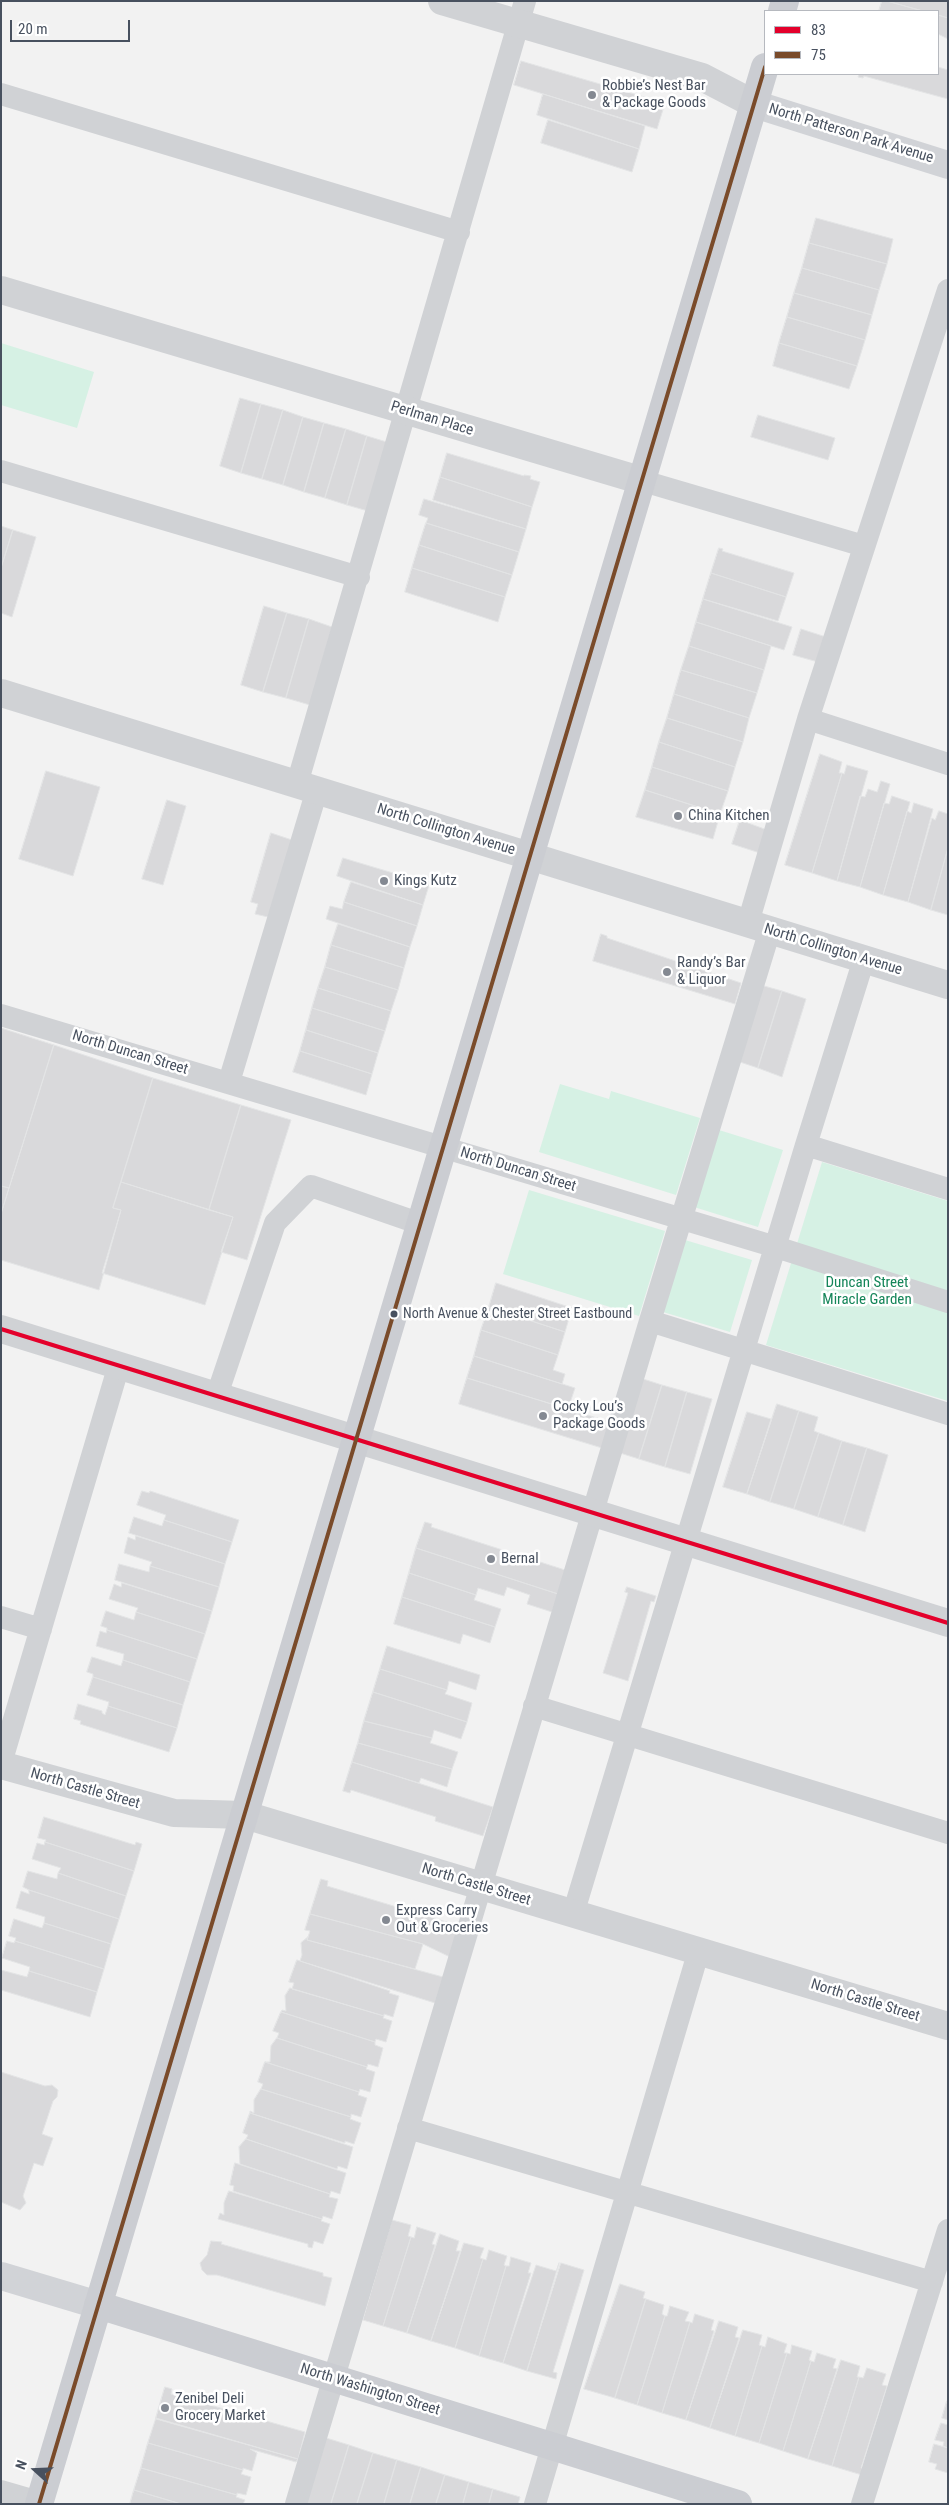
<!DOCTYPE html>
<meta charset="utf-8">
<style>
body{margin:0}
#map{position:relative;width:949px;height:2505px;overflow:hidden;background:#f2f2f2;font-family:"Roboto Condensed",sans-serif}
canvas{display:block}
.frame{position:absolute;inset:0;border:2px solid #48515f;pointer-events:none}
.legend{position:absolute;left:764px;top:10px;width:175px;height:65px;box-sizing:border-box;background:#fff;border:1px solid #b6b9bf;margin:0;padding:6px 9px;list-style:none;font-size:15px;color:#48515f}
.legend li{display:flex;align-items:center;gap:10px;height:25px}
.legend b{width:25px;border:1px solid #b6b9bf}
.north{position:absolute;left:10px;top:2445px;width:50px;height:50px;-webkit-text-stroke:4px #fff;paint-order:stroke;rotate:290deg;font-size:14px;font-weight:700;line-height:20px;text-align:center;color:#48515f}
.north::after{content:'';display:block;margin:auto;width:18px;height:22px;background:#48515f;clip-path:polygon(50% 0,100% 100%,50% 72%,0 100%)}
.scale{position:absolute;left:10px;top:20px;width:120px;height:22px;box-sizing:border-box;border:2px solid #48515f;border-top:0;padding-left:6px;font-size:15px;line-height:18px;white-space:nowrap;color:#48515f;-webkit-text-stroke:4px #fff;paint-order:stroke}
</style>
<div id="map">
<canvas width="949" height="2505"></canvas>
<div class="frame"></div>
<ul class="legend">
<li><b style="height:6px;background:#e4002b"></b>83</li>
<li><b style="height:6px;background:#7a4b2a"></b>75</li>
</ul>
<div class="north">N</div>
<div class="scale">20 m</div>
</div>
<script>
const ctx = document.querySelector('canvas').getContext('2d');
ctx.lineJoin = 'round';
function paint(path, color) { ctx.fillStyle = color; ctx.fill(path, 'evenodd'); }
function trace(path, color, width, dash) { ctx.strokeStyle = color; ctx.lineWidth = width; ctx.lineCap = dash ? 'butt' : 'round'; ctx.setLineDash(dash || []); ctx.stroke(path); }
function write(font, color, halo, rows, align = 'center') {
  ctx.font = font + ' "Roboto Condensed",sans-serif'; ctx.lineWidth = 5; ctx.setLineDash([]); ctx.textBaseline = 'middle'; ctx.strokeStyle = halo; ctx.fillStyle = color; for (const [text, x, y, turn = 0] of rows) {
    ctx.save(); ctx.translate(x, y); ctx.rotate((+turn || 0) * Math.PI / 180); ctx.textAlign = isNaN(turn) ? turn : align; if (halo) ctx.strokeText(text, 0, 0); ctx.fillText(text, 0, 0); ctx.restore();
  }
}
const green = new Path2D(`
 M1,343L94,372L77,428L1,405Z
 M560,1084L609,1099L611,1091L700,1118L676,1195L539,1152Z
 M719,1130L783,1150L758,1227L694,1207Z
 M822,1162L948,1201V1401L766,1345Z
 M529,1190L665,1231L639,1316L503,1274Z
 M685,1240L752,1260L730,1332L663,1312Z`);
const building = new Path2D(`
 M882,1H887L923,11H879Z
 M887,1H948V18L938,15V11H923Z
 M938,15L948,18V39L938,34Z
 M521,61L665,103L657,129L514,85Z
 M938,67L948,70V99L864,76L863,78L858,77L859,74H938Z
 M543,94L645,126L639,149L537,115Z
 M548,120L639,149L632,172L541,143Z
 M816,218L893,239L887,264L809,243Z
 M809,243L887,264L879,290L802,268Z
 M802,268L879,290L872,315L794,293Z
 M794,293L872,315L865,340L787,317Z
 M787,317L865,340L857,366L779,343Z
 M779,343L857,366L849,389L773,366Z
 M240,398L261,404L241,473L220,466Z
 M261,404L283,410L262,479L241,473Z
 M283,410L303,417L283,485L262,479Z
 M758,415L835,438L828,460L751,437Z
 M303,417L324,423L304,492L283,485Z
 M324,423L346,429L325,498L304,492Z
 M346,429L367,436L347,505L325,498Z
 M367,436L390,443L368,511L347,505Z
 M447,453L524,476V475L531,476L530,479L540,482L532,507L440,477Z
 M440,477L532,507L526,529L433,500Z
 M424,499L526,529L519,552L426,523L428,518L419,515Z
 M426,523L519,552L512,575L419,545Z
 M1,526L13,530L1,568Z
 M13,530L36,537L12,617L1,613V568Z
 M419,545L512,575L505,597L412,568Z
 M719,548L723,549L722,551L794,573L786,597L711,573Z
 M412,568L505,597L498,622L405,592Z
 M711,573L786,597L778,621L703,599Z
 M703,599L792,627L784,650L696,622Z
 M264,606L287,613L263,692L241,685Z
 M287,613L309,619L286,698L263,692Z
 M309,619L332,627L310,705L286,698Z
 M696,622L771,646L764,670L689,646Z
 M801,629L826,637L818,662L793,655Z
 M689,646L764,670L757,693L681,670Z
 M681,670L757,693L749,718L674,694Z
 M674,694L749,718L743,742L667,718Z
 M667,718L743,742L735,767L659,742Z
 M659,742L735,767L728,791L652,767Z
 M820,754L842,762L839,773H842L812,873L785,865Z
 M847,765L868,771L837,881L812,873L842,773L844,774Z
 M652,767L728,791L720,814L645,790Z
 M46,771L100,787L73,876L19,859Z
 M881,781L890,784L860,887L837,881L860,796L865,797L868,789L877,792Z
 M645,790L720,814L713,839L636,817Z
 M892,796L910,802L883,895L860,887L884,803L889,804Z
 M167,800L186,806L163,885L142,879Z
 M914,803L933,809L908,902L883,895L907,811L911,813Z
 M939,811L948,814V848L931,910L908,902L932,818L935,820Z
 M740,820L767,830L760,853L732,844Z
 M271,833L292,840L268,917L255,914L258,904L251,902Z
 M948,848V915L931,910Z
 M343,858L423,882L424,880L430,882L423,905L337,876Z
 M351,882L423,905L417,926L344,902Z
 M344,902L417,926L410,947L326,919L330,906L342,909Z
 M338,924L410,947L404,968L331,945Z
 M601,934L607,936V938L741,983L735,1004L593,961Z
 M331,945L404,968L398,990L325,967Z
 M325,967L398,990L391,1011L318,988Z
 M757,984L782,991L758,1068L734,1060Z
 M318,988L391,1011L385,1031L312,1008Z
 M782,991L806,999L782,1077L758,1068Z
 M312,1008L385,1031L378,1053L306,1030Z
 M1,1028L54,1045L9,1188L1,1186Z
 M306,1030L378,1053L372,1074L300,1051Z
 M54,1045L153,1078L113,1208L121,1210L99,1290L1,1260V1214Z
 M300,1051L372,1074L366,1095L293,1072Z
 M153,1078L241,1105L209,1210L121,1182Z
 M241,1105L291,1120L247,1260L221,1252L233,1217L209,1210Z
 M121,1182L233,1217L205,1305L102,1273L121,1210L113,1208Z
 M1,1186L9,1188L1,1214Z
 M496,1283L572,1308L565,1332L489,1307Z
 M489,1307L565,1332L558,1355L481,1330Z
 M481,1330L558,1355L553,1370L565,1374L562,1384L474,1356Z
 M474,1356L575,1388L568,1409L467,1378Z
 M467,1378L610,1422L602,1448L459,1404Z
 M640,1378L662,1385L639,1459L617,1452Z
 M662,1385L687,1392L665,1467L639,1459Z
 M687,1392L712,1399L690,1474L665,1467Z
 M777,1404L799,1411L770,1502L747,1494Z
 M799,1411L818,1417L814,1431L819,1433L794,1509L770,1502Z
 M747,1412L771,1419L747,1494L723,1487Z
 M819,1433L842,1441L818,1517L794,1509Z
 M842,1441L867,1448L843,1525L818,1517Z
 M867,1448L888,1455L865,1532L843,1525Z
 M142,1491L149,1493L150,1491L239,1520L232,1542L164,1520L166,1515L137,1505Z
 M134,1517L162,1526L164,1520L232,1542L225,1564L129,1533Z
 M425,1522L432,1524L431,1527L565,1570L558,1594L416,1548Z
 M136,1536L225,1564L219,1587L150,1566L152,1562L124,1553L128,1537L135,1540Z
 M416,1548L558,1594L552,1612L527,1604L530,1595L507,1587L504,1596L478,1588L476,1595L409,1573Z
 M119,1564L149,1572L150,1566L219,1587L212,1611L115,1580Z
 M409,1573L476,1595L474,1600L501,1609L495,1627L402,1597Z
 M122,1583L212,1611L205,1634L136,1612L138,1608L109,1599L114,1584L121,1587Z
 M627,1587L656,1596L654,1602L651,1601L628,1681L603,1673L628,1593L625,1592Z
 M402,1597L495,1627L490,1643L463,1634L460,1644L394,1624Z
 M106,1611L134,1620L136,1612L205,1634L197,1659L107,1630V1628L101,1626Z
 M107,1630L197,1659L190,1682L123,1660L124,1654L96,1646L100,1631L106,1633Z
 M387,1646L480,1675L476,1690L449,1681L447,1690L380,1669Z
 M92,1657L121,1666L123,1660L190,1682L183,1705L93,1677V1674L87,1672Z
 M380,1669L447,1690L445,1694L472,1703L467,1722L373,1692Z
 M93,1677L183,1705L177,1728L108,1706L109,1702L87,1695Z
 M373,1692L467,1722L461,1739L434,1730L432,1738L364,1721Z
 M78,1704L102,1711V1713L105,1715L108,1706L177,1728L169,1752L80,1724L81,1721L74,1719Z
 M364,1721L432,1738L430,1743L458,1752L452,1769L358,1743Z
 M358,1743L452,1769L447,1787L421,1778L419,1783L352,1762Z
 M352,1762L493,1807L483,1836L435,1821L436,1817L351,1790L350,1793L343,1791Z
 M44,1817L135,1845L136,1842L142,1844L134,1871L45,1842L46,1840L38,1838Z
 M45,1842L134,1871L126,1896L58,1873L61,1868L32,1859L37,1843L44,1845Z
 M28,1871L57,1879L58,1873L126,1896L119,1919L29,1890L23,1887Z
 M321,1879L328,1881L327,1886L460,1926L450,1957L423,1944L310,1914Z
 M29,1890L119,1919L111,1944L44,1923L45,1917L16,1908L21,1891L29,1894Z
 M310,1914L423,1944L415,1969L307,1940L310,1931L305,1930Z
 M14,1919L42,1928L44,1923L111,1944L104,1969L15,1941L16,1938L9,1936Z
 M308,1937L307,1940L443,1977L435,2003L300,1961L302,1955L301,1943Z
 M7,1941L14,1943L15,1941L104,1969L97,1992L29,1971L30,1967L2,1958Z
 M297,1960L390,1991L389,1993L399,1996L393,2017L384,2014V2016L292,1989L294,1983L289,1982Z
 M1,1970L27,1977L29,1971L97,1992L90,2017L1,1990Z
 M290,1988L384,2016L383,2018L392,2021L386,2042L376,2039L375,2042L281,2012L282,2010L286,2011L285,1996Z
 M281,2012L375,2042V2045L383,2048L378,2067L368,2064L367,2067L277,2038L279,2033L273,2031Z
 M277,2038L367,2067L366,2069L375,2072L370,2092L360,2089L359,2092L265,2062H270L271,2046Z
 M265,2062L359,2092L358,2095L367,2098L361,2117L351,2114V2117L261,2089L263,2084L258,2082Z
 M1,2072L45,2086L52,2085L58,2090L57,2097L53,2101L42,2134L53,2138L43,2166L34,2163L23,2196L26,2203L20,2210L1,2202Z
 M261,2089L351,2117L350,2119L361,2123L354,2144L345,2141V2143L250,2113V2111L254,2113V2100Z
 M250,2113L353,2147L347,2169L338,2166L337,2169L246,2139L248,2135L243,2133Z
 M246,2139L346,2173L340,2194L331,2191L330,2194L240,2164L239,2147Z
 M235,2163L330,2194L329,2197L338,2199L332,2219L323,2216L322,2219L233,2191L234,2186L230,2185Z
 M229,2191L322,2219L321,2221L330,2224L323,2244L314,2241L312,2248L308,2247V2244L218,2219L220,2213L224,2215V2203Z
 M392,2220L411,2225L408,2236L411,2237L383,2326L363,2320Z
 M417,2227L436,2233L432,2244L435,2245L407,2333L383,2326L411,2237L414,2238Z
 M440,2234L459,2241L456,2251H460L431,2341L407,2333Z
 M211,2241L222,2242L221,2244L323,2273V2276L332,2278L325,2306L217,2275H207L202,2270L200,2263L207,2255Z
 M464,2243L484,2248L480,2258L483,2259L455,2348L431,2341Z
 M489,2250L507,2256L504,2265L506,2266L479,2356L455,2348L483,2259L486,2260Z
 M511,2257L531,2263L528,2273H531L503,2363L479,2356L506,2266H509Z
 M559,2263L527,2371L503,2363L536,2265L556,2271Z
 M561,2263L584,2270L553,2372L557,2373L556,2379L527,2371Z
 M620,2284L645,2292L643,2298L646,2299L615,2398L584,2389Z
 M646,2299L664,2305L662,2314L665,2316L637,2405L615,2398Z
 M670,2306L689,2312L685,2321L690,2322L662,2413L637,2405L665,2316H667Z
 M695,2314L714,2320L711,2330L714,2331L686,2420L662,2413L690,2322L692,2323Z
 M719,2321L738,2327L735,2337L739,2338L710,2428L686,2420Z
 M743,2330L762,2335L759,2345L762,2346L735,2436L710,2428Z
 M768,2337L787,2344L784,2353H787L759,2443L735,2436L762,2346L765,2347Z
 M792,2345L812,2351L809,2360L811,2361L783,2451L759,2443L787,2353L790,2354Z
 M817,2353L836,2359L833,2368L837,2369L808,2459L783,2451L811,2361L814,2362Z
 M841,2360L860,2366L857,2377H859L832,2466L808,2459Z
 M867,2368L886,2374L882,2385L887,2386L861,2468L864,2469L862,2475L832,2466L859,2377L863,2378Z
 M165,2387L172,2389L171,2394L305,2432L298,2459L156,2418Z
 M947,2401H948V2420L942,2418Z
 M156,2418V2419L298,2459L296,2462L250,2449L257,2453L252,2471L243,2468V2470L148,2443Z
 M941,2423L948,2425V2448L943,2446L944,2442L935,2440Z
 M323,2437L349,2445L331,2504H305Z
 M148,2443L243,2470L241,2474L251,2477L246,2495L237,2493V2495L141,2468Z
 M934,2444L948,2448V2473L935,2469L937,2464L929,2462Z
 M349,2445L373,2453L357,2504H331Z
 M373,2453L397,2460L384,2504H357Z
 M397,2460L421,2467L410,2504H384Z
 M421,2467L445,2475L436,2504H410Z
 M141,2468L237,2495L236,2497L245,2500L243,2504H181L134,2490Z
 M445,2475L469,2482L463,2504H436Z
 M469,2482L493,2489L489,2504H463Z
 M493,2489L520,2497L518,2504H489Z
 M134,2490L181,2504H130Z`);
const lane = new Path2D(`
 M1,94L459,232
 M1,471L359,577
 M643,481L864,546
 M808,719L948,764
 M297,784L525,1
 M748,923L808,719L948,290
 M1,1015L776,1247L948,1302
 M229,1082L317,790
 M806,1145L948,1189
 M650,1321L948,1414
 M217,1395L275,1223L311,1186L421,1224
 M1,1617L41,1629
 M534,1706L948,1833
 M1,1763L119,1365
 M573,1914L806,1145L864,959
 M408,2128L932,2282
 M1,2491L39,2502
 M296,2504L650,1321L770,930
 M535,2504L699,1950
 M862,2504L948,2230`);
const street = new Path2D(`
 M442,1L702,77L754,104
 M1,290L643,481
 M1,693L948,985
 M1,1329L948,1623
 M1,1765L174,1813L245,1815L948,2026`);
const secondary = new Path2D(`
 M754,104L948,165
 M1,2276L98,2305`);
const primary = new Path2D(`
 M782,11L785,1
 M98,2305L738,2504
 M39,2504L765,67`);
const bus1 = new Path2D(`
 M1,1329L948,1623`);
const bus2 = new Path2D(`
 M39,2504L765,67`);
const markers = [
 [592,95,5,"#848992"],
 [678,816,5,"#848992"],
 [384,881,5,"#848992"],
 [667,972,5,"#848992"],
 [394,1314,4.5,"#48515f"],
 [543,1416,5,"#848992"],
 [491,1559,5,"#848992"],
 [386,1920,5,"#848992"],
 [165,2408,5,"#848992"]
];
const busNames = [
 ["North Avenue & Chester Street Eastbound",403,1314]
];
const poiNames = [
 ["Robbie’s Nest Bar",602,86],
 ["& Package Goods",602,103],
 ["China Kitchen",688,816],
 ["Kings Kutz",394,881],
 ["Randy’s Bar",677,963],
 ["& Liquor",677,980],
 ["Cocky Lou’s",553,1407],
 ["Package Goods",553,1424],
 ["Bernal",501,1559],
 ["Express Carry",396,1911],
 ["Out & Groceries",396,1928],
 ["Zenibel Deli",175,2399],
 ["Grocery Market",175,2416]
];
const streetNames = [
 ["North Patterson Park Avenue",851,134,17],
 ["Perlman Place",432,419,17],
 ["North Collington Avenue",446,830,17],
 ["North Collington Avenue",833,950,17],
 ["North Duncan Street",130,1053,17],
 ["North Duncan Street",518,1170,17],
 ["North Castle Street",85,1789,16],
 ["North Castle Street",476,1885,17],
 ["North Castle Street",865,2001,17],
 ["North Washington Street",370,2390,17]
];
const parkNames = [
 ["Duncan Street",867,1283],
 ["Miracle Garden",867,1300]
];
paint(green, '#d6f1e4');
paint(building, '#d9d9db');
trace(building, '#e3e4e5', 1);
trace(lane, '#d0d2d5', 22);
trace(street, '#d0d2d5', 28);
trace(secondary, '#d1d3d7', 28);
trace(primary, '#cbcdd2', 28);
trace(bus1, '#e4002b', 4);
trace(bus2, '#7a4b2a', 4);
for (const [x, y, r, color] of markers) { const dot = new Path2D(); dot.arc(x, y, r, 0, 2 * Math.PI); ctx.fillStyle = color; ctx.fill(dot); trace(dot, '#fff', 2); }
write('14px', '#48515f', '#fff', busNames, 'left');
write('15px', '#48515f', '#fff', poiNames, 'left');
write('15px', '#48515f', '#fff', streetNames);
write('15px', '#148559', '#fff', parkNames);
</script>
